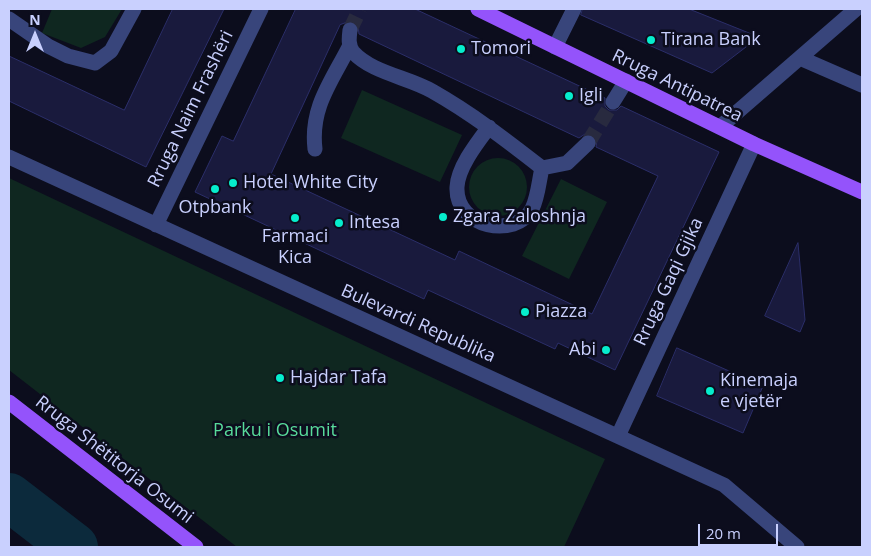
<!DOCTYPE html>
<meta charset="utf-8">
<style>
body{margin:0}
#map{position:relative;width:871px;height:556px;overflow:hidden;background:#0c0d1d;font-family:"Open Sans",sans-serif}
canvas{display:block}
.frame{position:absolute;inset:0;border:10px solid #c9d0fe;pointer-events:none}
.north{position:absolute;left:10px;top:10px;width:50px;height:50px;-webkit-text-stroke:4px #0c0d1d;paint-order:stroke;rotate:0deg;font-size:14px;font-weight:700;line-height:20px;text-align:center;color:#c9d0fe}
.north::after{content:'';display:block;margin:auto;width:18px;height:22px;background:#c9d0fe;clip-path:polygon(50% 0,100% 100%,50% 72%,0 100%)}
.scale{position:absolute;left:698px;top:524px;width:80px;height:22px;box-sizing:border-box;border:2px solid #c9d0fe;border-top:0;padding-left:6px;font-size:15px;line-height:18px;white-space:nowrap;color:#c9d0fe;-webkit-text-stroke:4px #0c0d1d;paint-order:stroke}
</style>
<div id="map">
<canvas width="871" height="556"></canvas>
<div class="frame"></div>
<div class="north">N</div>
<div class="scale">20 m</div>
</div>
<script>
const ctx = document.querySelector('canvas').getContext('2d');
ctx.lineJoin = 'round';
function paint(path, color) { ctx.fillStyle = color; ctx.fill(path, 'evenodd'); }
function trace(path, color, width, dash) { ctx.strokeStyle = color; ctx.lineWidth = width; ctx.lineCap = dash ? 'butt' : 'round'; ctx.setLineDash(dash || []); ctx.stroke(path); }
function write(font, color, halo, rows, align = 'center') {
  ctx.font = font + ' "Open Sans",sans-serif'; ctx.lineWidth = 5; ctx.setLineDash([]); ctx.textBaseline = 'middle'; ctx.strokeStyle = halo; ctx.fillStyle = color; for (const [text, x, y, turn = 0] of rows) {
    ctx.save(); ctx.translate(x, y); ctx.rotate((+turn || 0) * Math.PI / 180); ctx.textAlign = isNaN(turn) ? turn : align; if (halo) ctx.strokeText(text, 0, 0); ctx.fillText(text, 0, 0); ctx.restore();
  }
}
const green = new Path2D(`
 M52,9H122L105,37L81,48L42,33Z
 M362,90L462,135L440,182L341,138Z
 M469 187a29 29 0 1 1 58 0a29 29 0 1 1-58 0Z
 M9,178L605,459L564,547H237L9,370Z
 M561,179L607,202L569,279L522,256Z`);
const river = new Path2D(`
 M9,497L74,547`);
const building = new Path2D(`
 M173,9H224L146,167L9,101V56L124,110Z
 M296,9H415L605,98V106L609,110H617L621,106L719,152L615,370L558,343L555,349L428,290L424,299L195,192L222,136L233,141ZM351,21L358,26L359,34L579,138L585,134H591L597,140L596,147L658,176L592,314L459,251L455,260L271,174L340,25Z
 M583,9H689L759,37L712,73L581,15Z
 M798,243L805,320L800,332L765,316Z
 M677,348L763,386L743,433L657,396Z`);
const minorTunnel = new Path2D(`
 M350,30L360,9
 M588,143L613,102`);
const minor = new Path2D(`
 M9,19L48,46L68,56L95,63L111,51L134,9
 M350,30C349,38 348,45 353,52C372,73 408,77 432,91C471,113 506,140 542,168L567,163L588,143
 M555,47L574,9
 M800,58L862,85
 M613,102L626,81
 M489,127C477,143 458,167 457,187C455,228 516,239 532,209C538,197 539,181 542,168
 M720,127L856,9
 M315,149C310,107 332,81 350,45
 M9,157L724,485L797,547
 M156,225L261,9
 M618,436L754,144`);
const major = new Path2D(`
 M478,9L754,144L862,192
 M9,402L196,547`);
const markers = [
 [651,40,5,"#06edcd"],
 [461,49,5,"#06edcd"],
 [569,96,5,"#06edcd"],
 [233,183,5,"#06edcd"],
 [215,189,5,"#06edcd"],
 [443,217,5,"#06edcd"],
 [295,218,5,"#06edcd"],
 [339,223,5,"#06edcd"],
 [525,312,5,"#06edcd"],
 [606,350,5,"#06edcd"],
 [280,378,5,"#06edcd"],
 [710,391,5,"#06edcd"]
];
const poiNames = [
 ["Tirana Bank",661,40],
 ["Tomori",471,49],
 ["Igli",579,96],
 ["Hotel White City",243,183],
 ["Otpbank",215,208,"center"],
 ["Zgara Zaloshnja",453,217],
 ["Intesa",349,223],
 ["Farmaci",295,237,"center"],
 ["Kica",295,258,"center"],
 ["Piazza",535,312],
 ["Abi",596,350,"right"],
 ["Hajdar Tafa",290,378],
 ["Kinemaja",720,381],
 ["e vjetër",720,402]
];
const streetNames = [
 ["Rruga Antipatrea",677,86,26],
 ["Rruga Naim Frashëri",191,109,-64],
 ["Rruga Gaqi Gjika",669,282,-65],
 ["Bulevardi Republika",418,324,24],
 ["Rruga Shëtitorja Osumi",114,460,38]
];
const parkNames = [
 ["Parku i Osumit",275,431]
];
paint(green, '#0f2720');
trace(river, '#0c2a3c', 48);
paint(building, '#191a3d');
trace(building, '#2b2e69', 1);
trace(minorTunnel, '#282a3f', 15, [15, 8]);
trace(minor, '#38457b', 15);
trace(major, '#9453fb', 15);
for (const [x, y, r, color] of markers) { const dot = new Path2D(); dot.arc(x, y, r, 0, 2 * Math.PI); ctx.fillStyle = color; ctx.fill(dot); trace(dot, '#0c0d1d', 2); }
write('18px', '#c9d0fe', '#0c0d1d', poiNames, 'left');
write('18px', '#c9d0fe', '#0c0d1d', streetNames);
write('18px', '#58db9b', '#0c0d1d', parkNames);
</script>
